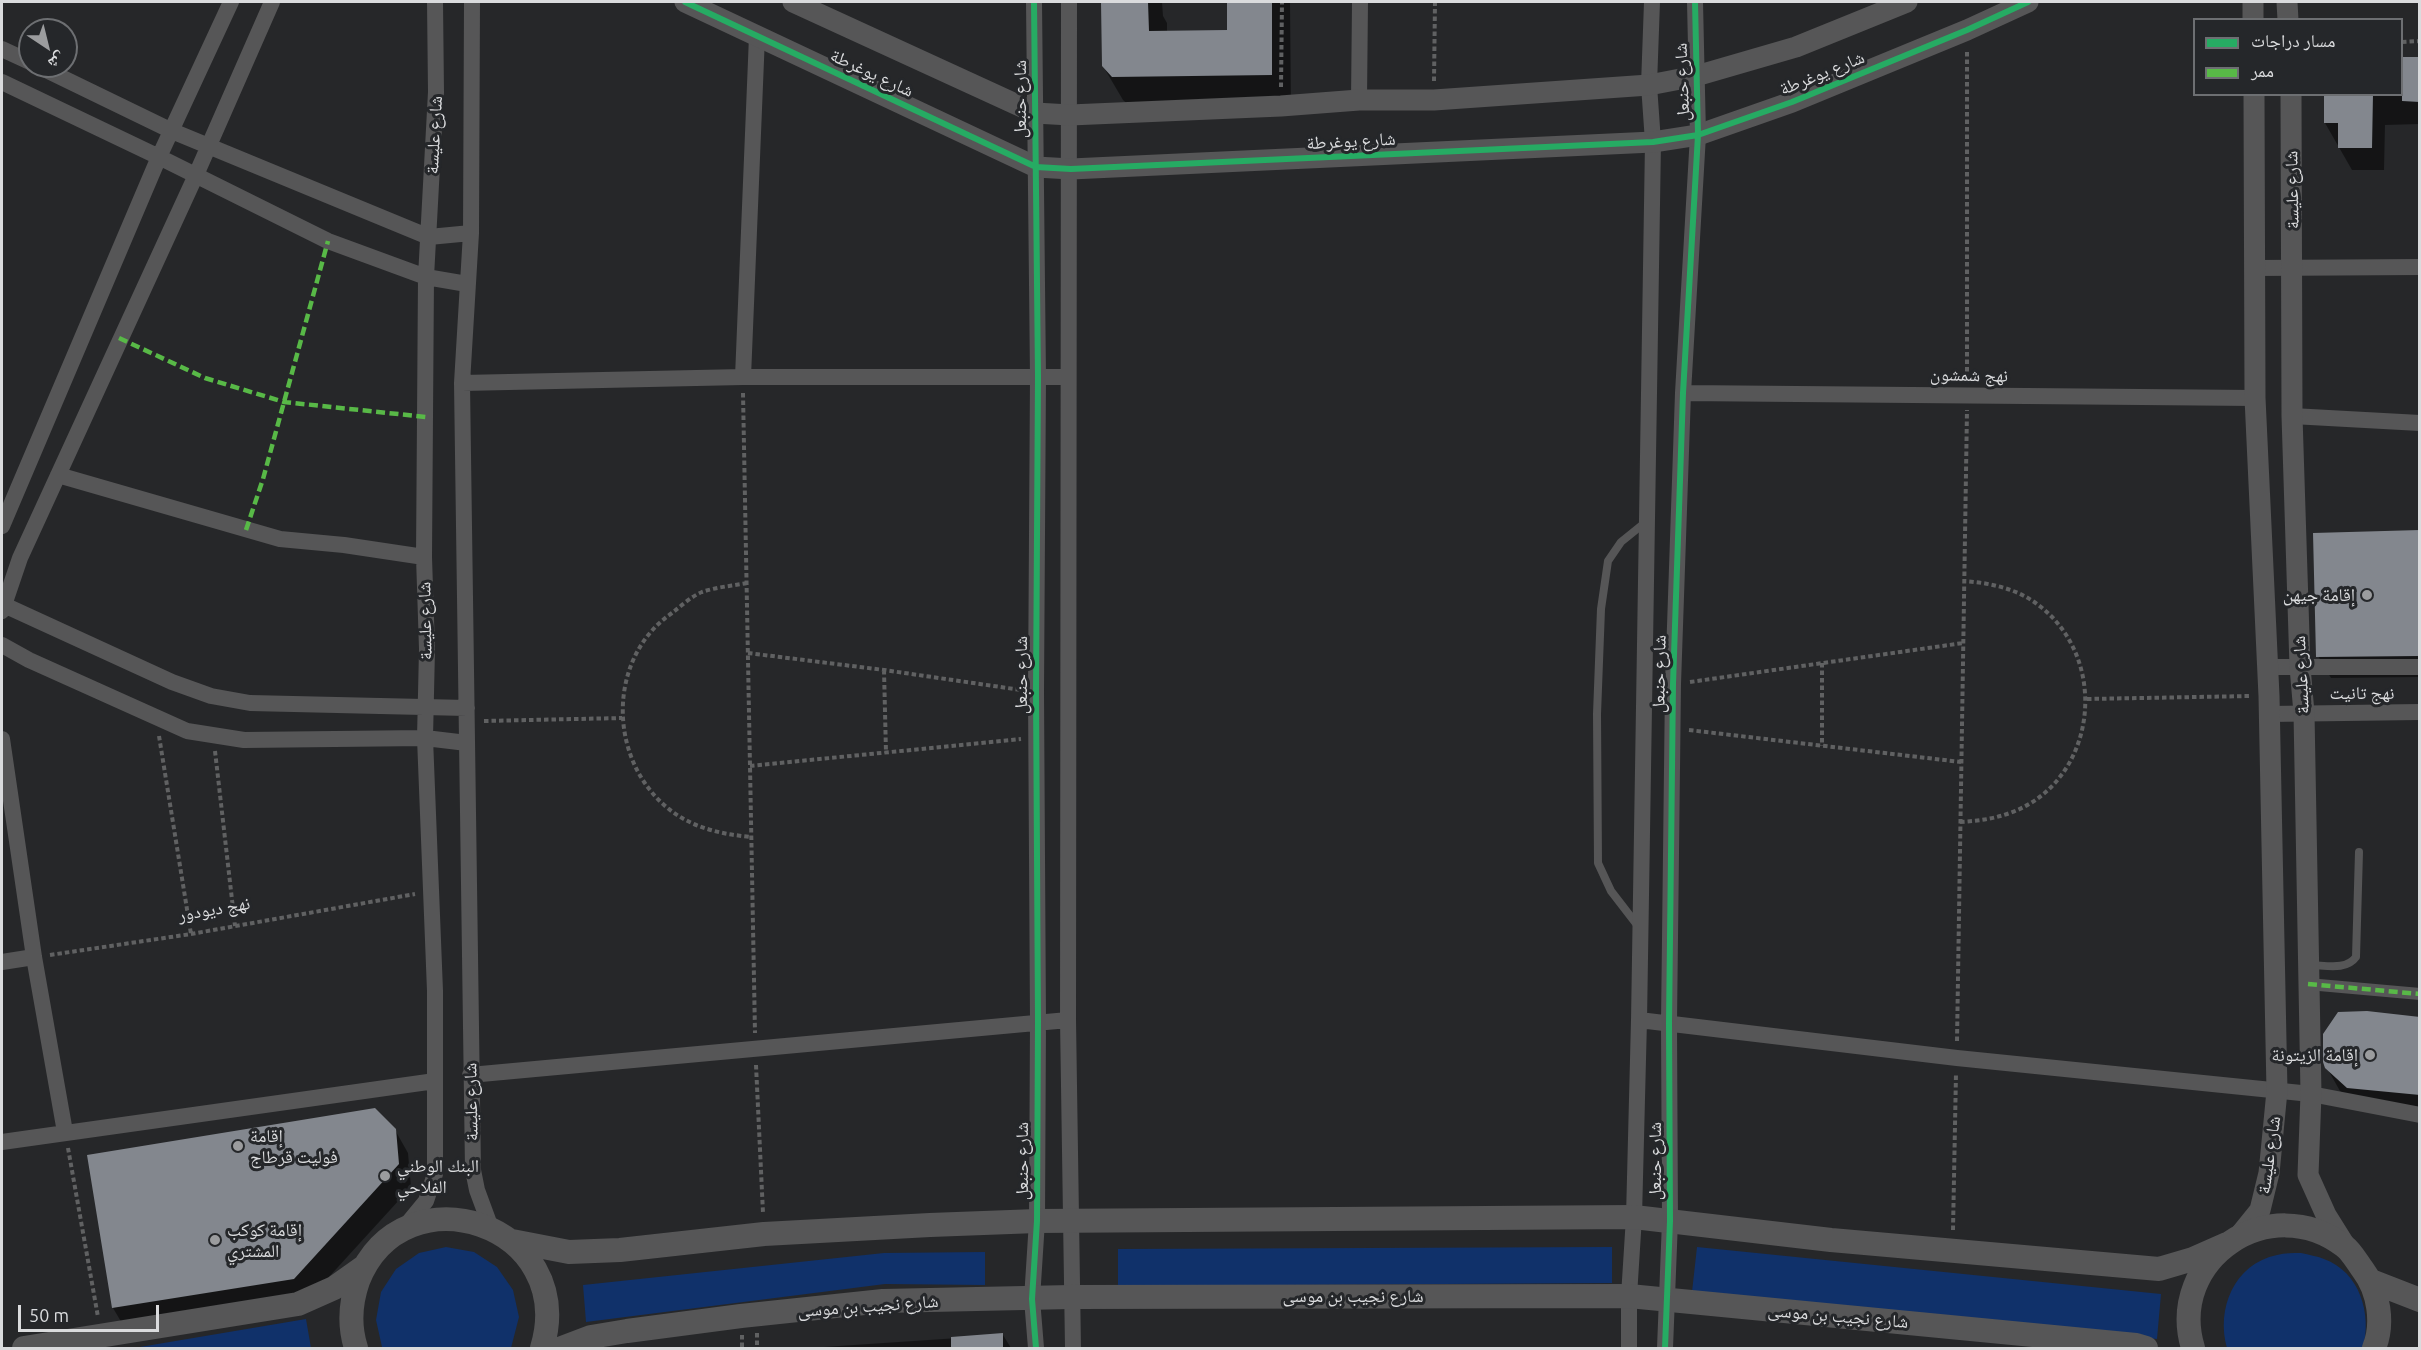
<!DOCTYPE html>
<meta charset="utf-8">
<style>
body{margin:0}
#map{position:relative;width:2421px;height:1350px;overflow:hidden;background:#262729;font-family:Ubuntu,"Noto Naskh Arabic",sans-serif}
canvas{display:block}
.frame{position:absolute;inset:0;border:3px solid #dadbdd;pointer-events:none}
.legend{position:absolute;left:2193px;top:18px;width:210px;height:78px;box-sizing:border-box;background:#25272a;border:2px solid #6d6f72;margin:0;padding:8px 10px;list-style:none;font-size:18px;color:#dadbdd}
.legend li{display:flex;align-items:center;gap:12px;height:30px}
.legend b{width:30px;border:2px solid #6d6f72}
.north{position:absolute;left:18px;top:18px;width:60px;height:60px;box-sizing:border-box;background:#25272a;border:2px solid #6d6f72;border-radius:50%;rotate:145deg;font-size:16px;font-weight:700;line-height:24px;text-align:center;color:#dadbdd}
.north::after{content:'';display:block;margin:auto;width:21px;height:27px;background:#9b9c9e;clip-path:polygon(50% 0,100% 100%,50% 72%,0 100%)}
.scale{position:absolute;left:18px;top:1305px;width:141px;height:27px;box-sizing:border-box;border:3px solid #dadbdd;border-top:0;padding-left:8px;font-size:18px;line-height:21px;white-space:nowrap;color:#dadbdd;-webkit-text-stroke:4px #25272a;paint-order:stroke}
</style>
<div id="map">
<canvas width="2421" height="1350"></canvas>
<div class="frame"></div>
<ul class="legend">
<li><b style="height:8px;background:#26ab63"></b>مسار دراجات</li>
<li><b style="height:8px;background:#58b947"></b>ممر</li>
</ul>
<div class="north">ش</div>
<div class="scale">50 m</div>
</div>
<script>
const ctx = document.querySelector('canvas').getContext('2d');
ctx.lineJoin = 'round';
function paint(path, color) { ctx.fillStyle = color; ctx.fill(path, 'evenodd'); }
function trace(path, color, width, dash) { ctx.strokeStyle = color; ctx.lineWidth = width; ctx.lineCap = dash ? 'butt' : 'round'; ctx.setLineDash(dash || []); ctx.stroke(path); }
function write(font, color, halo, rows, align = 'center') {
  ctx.font = font + ' Ubuntu,"Noto Naskh Arabic",sans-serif'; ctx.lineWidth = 6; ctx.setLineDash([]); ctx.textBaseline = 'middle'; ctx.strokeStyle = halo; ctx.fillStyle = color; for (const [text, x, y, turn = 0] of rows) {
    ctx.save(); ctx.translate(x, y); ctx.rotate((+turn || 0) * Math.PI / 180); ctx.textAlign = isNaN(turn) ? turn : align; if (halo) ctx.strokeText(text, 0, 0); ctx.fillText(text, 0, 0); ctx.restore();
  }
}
const green = new Path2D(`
 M446,1247L474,1252L497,1267L513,1290L519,1317L511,1348L382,1347L376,1320L381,1292L396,1269L419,1253Z
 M1612,1247V1283L1118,1286V1249Z
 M1697,1247L2161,1294L2157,1339L1692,1292Z
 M985,1252V1285L885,1284L586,1322L583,1285L884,1253Z
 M2301,1253C2309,1255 2317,1256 2324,1259C2360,1272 2372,1314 2363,1348H2227C2216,1309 2234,1264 2277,1255C2285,1253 2293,1253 2301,1253Z
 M306,1319L311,1348H134Z`);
const shadow = new Path2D(`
 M1103,2H1162L1163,16L1167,23V32H1229L1228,2H1290L1291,108L1133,109L1123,100L1103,66Z
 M2402,58H2420V124L2385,125L2384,170H2352L2325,123V94H2402Z
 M2420,532V677L2331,678L2318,656Z
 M2420,1019V1116L2361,1110L2340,1091L2327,1068Z
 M395,1130L408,1153L411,1187L307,1301L126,1330L113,1308Z
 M1003,1335L1011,1348H809Z`);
const building = new Path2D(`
 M1101,2H1148L1149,31L1227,30V2H1272V75L1112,77L1102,66Z
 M2402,57H2420V102L2402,101Z
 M2324,94H2373L2372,148H2338V123H2324Z
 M2420,530V656L2316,657L2313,533Z
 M2367,1011L2420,1017V1095L2347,1088L2325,1068L2323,1062V1034L2338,1012Z
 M375,1108L396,1129L399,1164L294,1279L112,1308L87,1155Z
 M1003,1333V1348H951V1337Z`);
const path = new Path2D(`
 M2402,42L2420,41
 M1434,81L1435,2
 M1281,87L1282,2
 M1967,379V50
 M743,393L755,1033
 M747,583C732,586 716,587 702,592C692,596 681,606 672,613C609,656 607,753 663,804C688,827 719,834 751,837
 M748,653L884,670L1021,690
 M1822,663V746
 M884,670L886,753
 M1690,682L1963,643
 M2087,699L2251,696
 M484,721L622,718
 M1689,730L1961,762
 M159,736L191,934
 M215,751L235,926
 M750,766L1021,739
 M1960,822C1978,821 1993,819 2010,813C2096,782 2111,663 2041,607C2019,589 1991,583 1964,581
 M50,955L191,934L415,894
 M1957,1041L1967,410
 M756,1065L763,1213
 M68,1148L98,1317
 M1953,1230L1956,1073
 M757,1333V1348
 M742,1335V1348`);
const service = new Path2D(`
 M1638,926L1611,891L1598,863L1597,714L1601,609L1608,561L1621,542L1647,521
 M2309,965C2325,965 2346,971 2356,957L2359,852`);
const pedestrian = new Path2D(`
 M2308,984L2420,994`);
const minor = new Path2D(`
 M472,2L471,233L462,383L473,1170L477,1190L491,1228
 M1034,2L1038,377L1036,692L1038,1021L1037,1221L1032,1299L1036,1348
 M1069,2L1068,1020L1073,1348
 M2,49L30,62
 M38,66L172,131L429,237L471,233
 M2,82L159,157L328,241L426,277L467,284
 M1359,100L1360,2
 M2256,268L2420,267
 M743,377L757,36
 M462,383L743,377H1068
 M1683,393L2255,398
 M2292,416L2420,423
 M58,475L280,539L344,545L424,557
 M2,526L159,157L231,2
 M2,604L172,682L211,696L250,703L467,708
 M2,611L20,558L196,175L272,2
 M2,645L29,660L187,731L244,740L425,738L467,743
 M2266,667H2420
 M2269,714L2420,712
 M2,739L34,957L65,1132
 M2,962L34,957
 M1639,1020L1957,1058L2311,1094L2420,1115
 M470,1075L1068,1020
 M2,1142L435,1081
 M403,1229L426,1201L435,1174V991L425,738L427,649L424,557L426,277L436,92L435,2
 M1629,1348V1296L1634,1217L1639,1020L1653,142L1649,85L1652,2
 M1665,1348L1670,1221L1669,1023L1673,684L1683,393L1698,135L1695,2`);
const tertiary = new Path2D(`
 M685,2L1036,167L1071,169L1653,142L1698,135L1792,102L1967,30L2028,2
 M793,2L1035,113L1070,115L1281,106L1359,100H1434L1649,85L1696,76L1796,47L1907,2
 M2253,2V20
 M2287,2L2288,20
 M2291,94L2292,416L2300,667L2304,713L2311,1094L2308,1175L2326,1215L2346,1247
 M2239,1236L2260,1210L2269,1173L2277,1091L2269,696L2255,398L2254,94`);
const secondary = new Path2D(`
 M512,1241L569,1252L620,1250L764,1234L930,1225L1037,1221L1634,1217L1831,1240L2159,1269L2193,1259L2227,1244
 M2371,1281L2420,1300
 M24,1348L298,1304L334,1288L365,1266
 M356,1348C349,1326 350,1304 358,1281C404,1166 579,1225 542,1348
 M562,1348L591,1337L627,1331L741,1316L883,1301L1071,1297L1629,1296L2136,1345L2146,1348
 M2193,1348C2166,1259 2270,1189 2344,1246C2352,1252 2357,1262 2363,1270C2379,1291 2384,1324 2374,1348`);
const quiet = new Path2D(`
 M119,338L205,378L284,402L426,417
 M246,530L263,479L328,241
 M2308,984L2420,994`);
const cycleway = new Path2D(`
 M685,2L1036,167L1071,169L1653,142L1698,135L1792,102L1967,30L2028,2
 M1034,2L1038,377L1036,692L1038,1021L1037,1221L1032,1299L1036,1348
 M1665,1348L1670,1221L1669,1023L1673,684L1683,393L1698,135L1695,2`);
const markers = [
 [2367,595,6,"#9b9c9e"],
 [2370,1055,6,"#9b9c9e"],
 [238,1146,6,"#9b9c9e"],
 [385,1176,6,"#9b9c9e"],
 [215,1240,6,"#9b9c9e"]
];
const streetNames = [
 ["شارع يوغرطة",872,73,25],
 ["شارع يوغرطة",1822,73,-22],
 ["شارع حنبعل",1682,82,-92],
 ["شارع حنبعل",1020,99,-90],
 ["شارع عليسة",434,135,-87],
 ["شارع يوغرطة",1351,141,-3],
 ["شارع عليسة",2292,190,-91],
 ["نهج شمشون",1969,375,1],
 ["شارع عليسة",425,621,-91],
 ["شارع حنبعل",1659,674,-89],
 ["شارع حنبعل",1021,675,-90],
 ["شارع عليسة",2301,675,-93],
 ["نهج تانيت",2362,693],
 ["نهج ديودور",214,909,-10],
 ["شارع عليسة",471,1102,-91],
 ["شارع عليسة",2269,1155,-82],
 ["شارع حنبعل",1022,1161,-90],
 ["شارع حنبعل",1655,1161,-90],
 ["شارع نجيب بن موسى",1353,1296],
 ["شارع نجيب بن موسى",868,1306,-4],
 ["شارع نجيب بن موسى",1838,1316,5]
];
const poiNames = [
 ["إقامة جيهن",2355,595,"right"],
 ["إقامة الزيتونة",2358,1055,"right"],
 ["إقامة",250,1136],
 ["فوليت قرطاج",250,1157],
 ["البنك الوطني",397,1166],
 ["الفلاحي",397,1187],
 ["إقامة كوكب",227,1230],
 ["المشتري",227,1251]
];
paint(green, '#10316a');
paint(shadow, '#0007');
paint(building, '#83878e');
trace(path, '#606162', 4, [4.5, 3]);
trace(service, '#565657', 8);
trace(pedestrian, '#565657', 12);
trace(minor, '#565657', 16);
trace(tertiary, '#565657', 21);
trace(secondary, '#565657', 24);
trace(quiet, '#58b947', 4.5, [9, 4.5]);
trace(cycleway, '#26ab63', 6);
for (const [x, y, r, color] of markers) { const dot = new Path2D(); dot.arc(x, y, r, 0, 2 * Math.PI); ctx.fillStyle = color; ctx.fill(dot); trace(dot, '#25272a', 2); }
write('18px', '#dadbdd', '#25272a', streetNames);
write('18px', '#dadbdd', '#25272a', poiNames, 'left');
</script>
